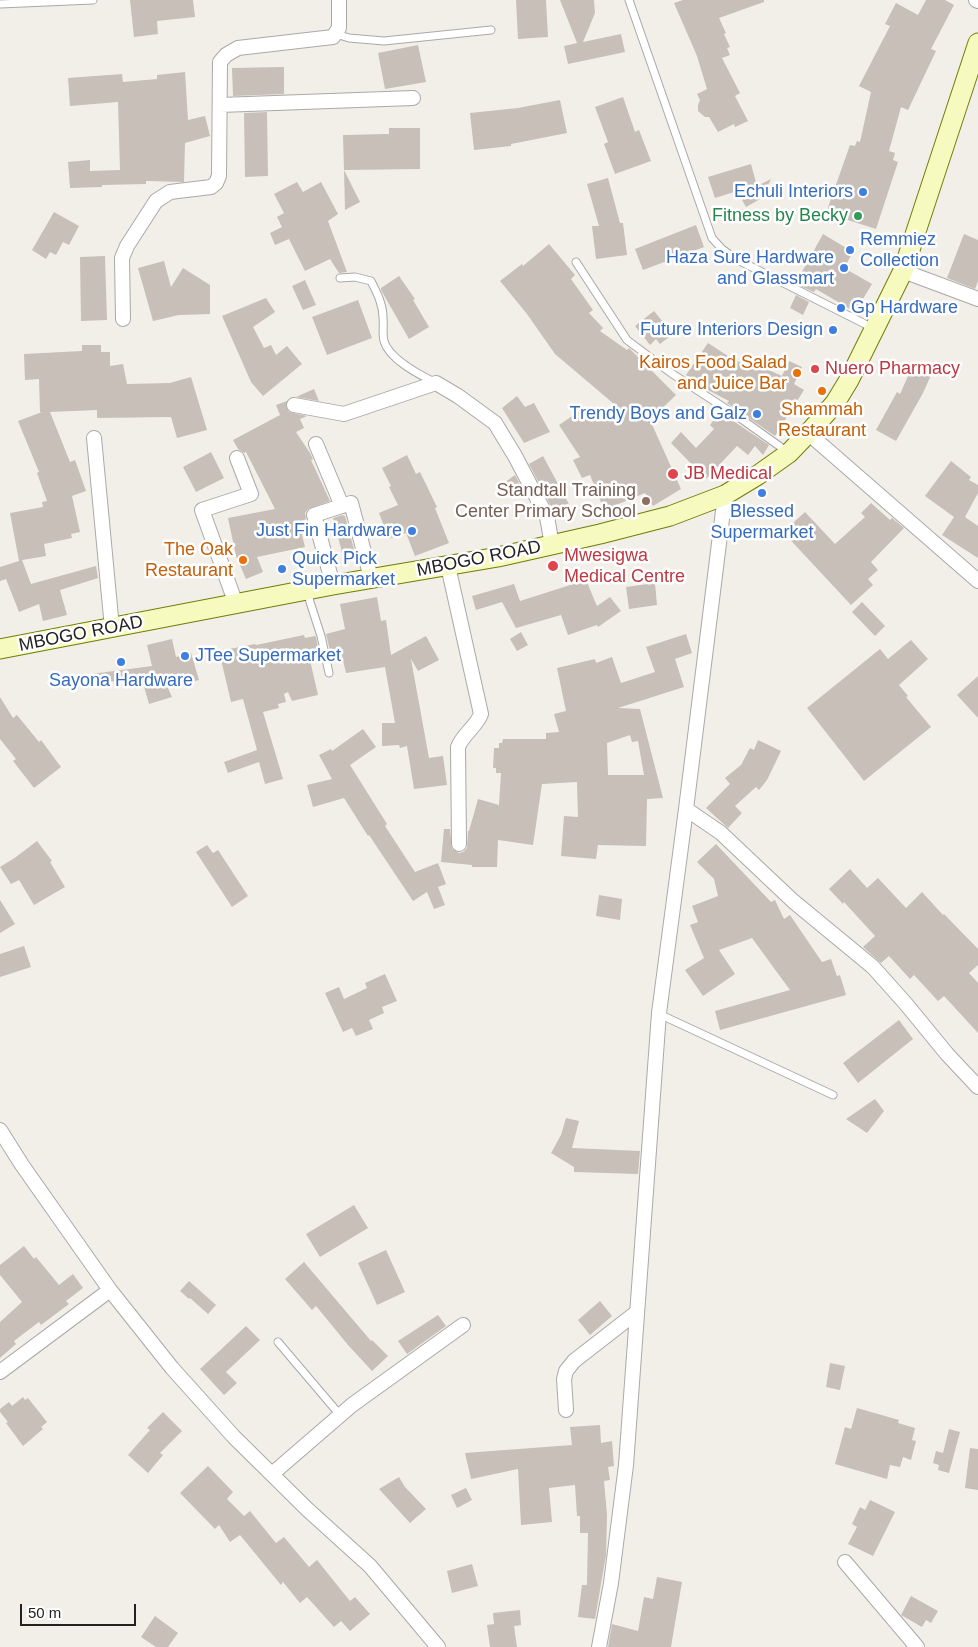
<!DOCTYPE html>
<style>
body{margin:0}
#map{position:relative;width:978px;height:1647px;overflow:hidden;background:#f2efe9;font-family:Helvetica,sans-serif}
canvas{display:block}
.scale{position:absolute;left:20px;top:1604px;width:116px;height:22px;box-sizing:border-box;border:2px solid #222;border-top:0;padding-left:6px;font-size:15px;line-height:18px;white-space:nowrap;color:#222;-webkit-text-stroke:4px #fff;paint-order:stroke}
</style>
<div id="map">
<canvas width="978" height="1647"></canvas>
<div class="scale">50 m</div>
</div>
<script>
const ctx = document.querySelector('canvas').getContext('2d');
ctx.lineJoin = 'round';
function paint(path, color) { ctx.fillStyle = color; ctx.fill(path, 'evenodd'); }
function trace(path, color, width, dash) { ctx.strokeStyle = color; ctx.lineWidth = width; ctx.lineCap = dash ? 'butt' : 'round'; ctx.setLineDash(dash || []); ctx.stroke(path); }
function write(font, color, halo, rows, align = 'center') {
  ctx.font = font + ' Helvetica,sans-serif'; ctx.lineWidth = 5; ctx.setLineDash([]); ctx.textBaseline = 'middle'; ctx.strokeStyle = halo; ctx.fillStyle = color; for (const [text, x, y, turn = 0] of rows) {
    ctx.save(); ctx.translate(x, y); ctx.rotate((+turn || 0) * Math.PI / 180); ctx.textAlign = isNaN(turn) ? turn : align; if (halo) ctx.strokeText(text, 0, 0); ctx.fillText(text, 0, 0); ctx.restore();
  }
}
const building = new Path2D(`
 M130,0H193L195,17L157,21L158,34L134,37Z
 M516,0H546L548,37L518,39Z
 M560,0H594L595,13L583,42L621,34L625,52L568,64L564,46L577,43Z
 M683,0H764V2L719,18L726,33L724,34L730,47L727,48L730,55L722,58L740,93L735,96L748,121L735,127L734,124L718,132L709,117H705L698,111V105L700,100L697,94L707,89L697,56L674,3Z
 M926,0H945L954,5L931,49L936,51L908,110L901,107L889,151L895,153L893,160L898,162L876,229L826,213L850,145L855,146L857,141L860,142L871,92L859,86L890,26L885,24L896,3L918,15Z
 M418,45L426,82L385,89L378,53Z
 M284,67V94L233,96L232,68Z
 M185,72L188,120L205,116L210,136L185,143L184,182L146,181V184L102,185V187L70,188L68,162L90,160V171L120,170L118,102L70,106L68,78L122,74L123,82L157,79V75Z
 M623,97L635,132L639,130L651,161L615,174L604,144L608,142L595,107Z
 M560,100L567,133L511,144V146L474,150L470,113L518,108Z
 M267,112L268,176L245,177L244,113Z
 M389,128H420V169L344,170L343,135L389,134Z
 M751,164L757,186L771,179L762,198L746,207L737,191L715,198L708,177Z
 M344,170L360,202L345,210Z
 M608,178L620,223H623L627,255L596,259L592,226H599L587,184Z
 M297,182L303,192L321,182L338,214L328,221L347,272L339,273L330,259L305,271L289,239L275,245L270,233L282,227L277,217L284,213L274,194Z
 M54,212L79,226L69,245L63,242L56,255L50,252L46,259L32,250Z
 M696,225L704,247L643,270L635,249Z
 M823,234L853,252L844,268L872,284L855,312L816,289L814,292L800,286L802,282L798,279Z
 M964,234L978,240V281L975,289L947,278Z
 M549,244L575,275L571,279L593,310L589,313L603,328L600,331L627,350L629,348L676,395L650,420L681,489L653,506L645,493L604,510L590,475L582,478L573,460L580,457L559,425L584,408L593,422L614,404L555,354L527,314L500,281L522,264L523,266Z
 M105,256L107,320L81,321L80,257Z
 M164,261L171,287L183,268L210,285V314L179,315L153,321L138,268Z
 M399,276L415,299L413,300L429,327L409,339L381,290V288Z
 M305,280L316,305L303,310L292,286Z
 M796,295L809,302L803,315L790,308Z
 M266,298L275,312L253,327L264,348L271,345L276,355L287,346L302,364L263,396L251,382L222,316Z
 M358,300L372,338L327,355L312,317Z
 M654,311L673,334L660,344L656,339L650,345L635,326Z
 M708,343L728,356L748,367L751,362L782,376L789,361L802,367L794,384L804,390L775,436L727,403L729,401L706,389L686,375Z
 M82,345H101V352H110V366L123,364L127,384L170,383L191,377L207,430L177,438L171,417L97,418V410L50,412L70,462L75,460L86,491L72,496L80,532L71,534L72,538L44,544L46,556L22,560L31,584L96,566L98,578L60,590L67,615L43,621L39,604L19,612L6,579L0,581V567L22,560L19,561L10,513L43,507L42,502L47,501L37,473L39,472L18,421L42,412H40L39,379L25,380L24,354L82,351Z
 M913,365L932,373L923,393L896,441L876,430L897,392L900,394Z
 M314,389L319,401L296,397Z
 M517,396L525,407L534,403L550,432L524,443L502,408Z
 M287,401L286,407L289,412L307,416L300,419L304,428L296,432L310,453L313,459L311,460L330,501L308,509L305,513L306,519L299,523L305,547L257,557L263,572L246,579L236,556L228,518L275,509L246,452L244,453L238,449L233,440L280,415L276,405Z
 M720,412L769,445L763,455L755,446L748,455L737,446L706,479L671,443L681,432L696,448L714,429L710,425Z
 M211,452L224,478L196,492L183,467Z
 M407,455L416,474L420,472L437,507L435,508L449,543L415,556L406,533L389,539L379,513L398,505L389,487L391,486L382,468Z
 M543,456L570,506L555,514L529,464Z
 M951,461L971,477L969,480L978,485V493L965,517L978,526V558L942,535L954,517L925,496Z
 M515,475L522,488L512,494L504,483Z
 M871,503L890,520L892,518L904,528L871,562L878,570L868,579L873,585L851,605L783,532L805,512L835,544L865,517L861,513Z
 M342,515L345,516L355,553L343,556L333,518Z
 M586,580L597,606L610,597L621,611L598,627L597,625L568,635L561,615L516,628L502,602L476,610L472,596L514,584L520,601Z
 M655,583L657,605L629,609L626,587Z
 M377,597L381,621L386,620L391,655L426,636L439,660L418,671L411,659L429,758L443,756L447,785L414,789L407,746L400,748L399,745L382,746V723H395L385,667L346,673L341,652L331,655L326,634L345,629L340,604Z
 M862,602L885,626L875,636L852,612Z
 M521,632L528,645L517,651L510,639Z
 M686,634L692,653L675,659L684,687L618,708L640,709L663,798L647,799L646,846L598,845L596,859L561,856L564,816L578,817L577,782L542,784L533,845L498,840L497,867H472V865L441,862L444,829H450L452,849L459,853L463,852L467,848L468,831H469L478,799L499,805L501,773H496V768H493L494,748H499V743H502L503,739H546V733L559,732L554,714L566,711L557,668L595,659L596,663L612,657L621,683L655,672L646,647ZM630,735L632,742L638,741L644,775H608L607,743Z
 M304,635L305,638L315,636L316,637L320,658L310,660L318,695L292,701L288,692L284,694L286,702L278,704L279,708L263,712L283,779L265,784L259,762L228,773L224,762L257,750L243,699L231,702L219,651L255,644L256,645Z
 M172,639L176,657L191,653L199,680L168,688L172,697L149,704L143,683L129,688L128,683L91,679V674L152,666L147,645Z
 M911,640L928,659L899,685L908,696L906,697L931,727L864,781L807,708L880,649L888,659Z
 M978,676V718L957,695Z
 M0,697L13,718L17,715L39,742L41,740L61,767L34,788L13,761L16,759L0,739Z
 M363,729L376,747L350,765L387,824L385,826L415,872L438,863L446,884L438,887L445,905L434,909L427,892L413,901L369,835L368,836L344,798L313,807L307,785L332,779L319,755L331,749L332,751Z
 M758,740L781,751L767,780L759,790L756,787L735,806L742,813L728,828L706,808L730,784L725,778L741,765L750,748L754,750Z
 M37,841L52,861L50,862L65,887L34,905L19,880L11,884L0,867L16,857Z
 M716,844L771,902L775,900L784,919L790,915L822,962L831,959L837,976L840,975L846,995L720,1030L715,1011L790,990L752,938L719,950L735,974L703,996L685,970L704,958L690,925L698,922L692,906L718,896L714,879L697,862Z
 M207,845L213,853L218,850L248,896L232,907L196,852Z
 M850,869L867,888L878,878L906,908L922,892L943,915L944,914L978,949V965L969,973L978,983V1033L944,996L938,1001L914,975L910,979L889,956L881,963L863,947L875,936L844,902L843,904L829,889Z
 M599,895L622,899L620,920L596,916Z
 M0,900L15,924L0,933Z
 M24,946L31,967L0,977V954Z
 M385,974L397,1001L382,1007L384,1013L369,1020L373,1029L356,1036L352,1028L343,1032L325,993L339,987L344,999L367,988L365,983Z
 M899,1020L913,1039L858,1083L843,1063Z
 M875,1099L884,1111L867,1133L846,1119Z
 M566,1118L579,1121L572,1148L640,1151L638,1174L574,1172V1167L551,1153L561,1135Z
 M354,1205L368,1228L320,1257L306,1234Z
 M24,1246L34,1259L36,1257L59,1285L73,1274L83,1288L66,1301L69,1304L41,1325L39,1322L14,1341L16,1344L0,1358V1322L22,1302L0,1275V1265Z
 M386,1250L405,1292L377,1305L358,1263Z
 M304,1262L371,1341L372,1340L388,1356L372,1371L348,1345L316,1306L312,1310L285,1279Z
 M189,1281L216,1305L208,1314L190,1298L189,1299L180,1291Z
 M600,1301L612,1316L590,1335L578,1320Z
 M438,1315L446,1326L407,1354L398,1341Z
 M246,1326L260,1340L226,1372L237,1383L224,1395L200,1369Z
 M830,1363L845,1366L840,1390L826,1387Z
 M23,1397L25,1400L28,1398L47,1422L41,1427L43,1429L23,1446L6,1423L8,1422L0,1412V1409L9,1402L12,1406Z
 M857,1408L899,1420L898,1423L915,1428L912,1440L916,1441L911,1460L903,1457L900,1467L890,1465L887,1479L835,1464L845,1427L851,1429Z
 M163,1412L182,1431L160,1453L163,1455L148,1473L128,1455L150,1430L147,1428Z
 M600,1425L601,1443L612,1441L614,1466L608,1467L610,1480L604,1481L607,1515L606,1555L595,1619L578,1617L582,1585H587L588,1533H580V1516H577L575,1485L549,1488L552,1522L521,1525L518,1469L471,1479L465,1453L572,1445L570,1427Z
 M949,1429L960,1432L949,1473L938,1470L939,1465L933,1463L936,1451L943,1453Z
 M970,1448L978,1449V1490L965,1488Z
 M208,1466L233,1492L227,1499L244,1516L250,1511L276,1543L284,1537L309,1567L317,1560L350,1601L355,1597L370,1614L350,1631L341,1621L334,1627L307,1597L300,1603L283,1582L281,1585L240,1535L230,1542L219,1525L215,1529L180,1493Z
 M399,1477L405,1487L426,1509L410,1523L379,1489Z
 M466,1488L472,1500L457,1508L451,1495Z
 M870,1500L895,1512L873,1556L848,1544L857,1527L852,1524L860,1507L865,1510Z
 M472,1564L478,1586L452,1593L447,1571Z
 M657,1577L682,1582L671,1647H608L612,1624L638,1631L644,1597L653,1599Z
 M911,1596L938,1611L931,1623L926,1620L922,1627L901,1615Z
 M520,1610L521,1625L514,1626L517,1647H490L487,1625L494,1624L493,1613Z
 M155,1616L178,1633L168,1647H156L141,1637Z`);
const lane = new Path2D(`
 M629,0L712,238L722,249L736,259L873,328
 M0,4L93,0
 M336,34L349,38L384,41L491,30
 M576,262L627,340L671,373L740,418L789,453
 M340,278L355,277L371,281C377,293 383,304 383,318C384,325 382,334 384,341C389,359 418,374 434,382
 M308,592L310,602L321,636L329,673
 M659,1014L833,1095
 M278,1342L340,1415`);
const street = new Path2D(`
 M976,0L978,1
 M220,105L413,98
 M903,271L978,299
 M123,319L122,258L127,246L156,201L170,192L211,187L216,183L219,176L220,62L226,55L238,48L333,37L339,28V0
 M294,405L344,414L436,383L458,396L495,423L515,456L547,517L552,545
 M808,433L978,581
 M94,438L112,628
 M316,444L342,506
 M448,566L481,714C476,727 463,734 458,747L459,844
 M333,585L314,515L351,503L371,578
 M236,604L202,510L251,494L237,458
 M686,809L721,833L793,901L873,967L906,1004L947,1054L978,1087
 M0,1130L22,1165L110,1290L172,1368L234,1437L308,1510L370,1566L438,1647
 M0,1372L110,1290
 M566,1410L564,1379L566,1371L574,1361L637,1312
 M272,1474L352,1405L463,1325
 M845,1562L917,1647
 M599,1647L611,1583L626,1465L659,1013L686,809L725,495`);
const secondary = new Path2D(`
 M0,649L333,585L498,557L600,534L670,516L725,495L758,475L789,453L813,428L835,403L849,380L903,271L978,43`);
const markers = [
 [863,192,5,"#3f7fe0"],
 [858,216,5,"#2e9e5b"],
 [850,250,5,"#3f7fe0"],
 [844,268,5,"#3f7fe0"],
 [841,308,5,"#3f7fe0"],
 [833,330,5,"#3f7fe0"],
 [815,369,5,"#e0444e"],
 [797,373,5,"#e8710a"],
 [822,391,5,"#e8710a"],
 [757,414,5,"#3f7fe0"],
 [673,474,6,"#e0444e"],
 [762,493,5,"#3f7fe0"],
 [646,501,5,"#8d6e63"],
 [412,531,5,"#3f7fe0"],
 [243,560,5,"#e8710a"],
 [553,566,6,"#e0444e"],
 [282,569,5,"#3f7fe0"],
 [185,656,5,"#3f7fe0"],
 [121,662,5,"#3f7fe0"]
];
const shopNames = [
 ["Echuli Interiors",853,192],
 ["Remmiez",860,240,"left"],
 ["Collection",860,261,"left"],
 ["Haza Sure Hardware",834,258],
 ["and Glassmart",834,279],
 ["Gp Hardware",851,308,"left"],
 ["Future Interiors Design",823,330],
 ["Trendy Boys and Galz",747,414],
 ["Blessed",762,512,"center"],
 ["Supermarket",762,533,"center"],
 ["Just Fin Hardware",402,531],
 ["Quick Pick",292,559,"left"],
 ["Supermarket",292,580,"left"],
 ["JTee Supermarket",195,656,"left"],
 ["Sayona Hardware",121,681,"center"]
];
const leisureNames = [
 ["Fitness by Becky",848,216]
];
const foodNames = [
 ["Kairos Food Salad",787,363],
 ["and Juice Bar",787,384],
 ["Shammah",822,410,"center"],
 ["Restaurant",822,431,"center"],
 ["The Oak",233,550],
 ["Restaurant",233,571]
];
const healthNames = [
 ["Nuero Pharmacy",825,369],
 ["JB Medical",684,474],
 ["Mwesigwa",564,556],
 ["Medical Centre",564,577]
];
const educationNames = [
 ["Standtall Training",636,491],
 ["Center Primary School",636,512]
];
const streetNames = [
 ["MBOGO ROAD",479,559,-11],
 ["MBOGO ROAD",81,634,-11]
];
paint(building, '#c7bfb8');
trace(lane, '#a9a9a9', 9);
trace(street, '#a9a9a9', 16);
trace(secondary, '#707d05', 21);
trace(lane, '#fff', 7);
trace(street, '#fff', 14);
trace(secondary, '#f7fabf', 19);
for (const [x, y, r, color] of markers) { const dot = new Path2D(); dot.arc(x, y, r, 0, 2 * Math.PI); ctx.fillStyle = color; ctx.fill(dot); trace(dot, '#fff', 2); }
write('18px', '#366cbe', '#fff', shopNames, 'right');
write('18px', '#27864d', '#fff', leisureNames, 'right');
write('18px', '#c56008', '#fff', foodNames, 'right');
write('18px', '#be3a42', '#fff', healthNames, 'left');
write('18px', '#785e54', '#fff', educationNames, 'right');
write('18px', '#222', '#fff', streetNames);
</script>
